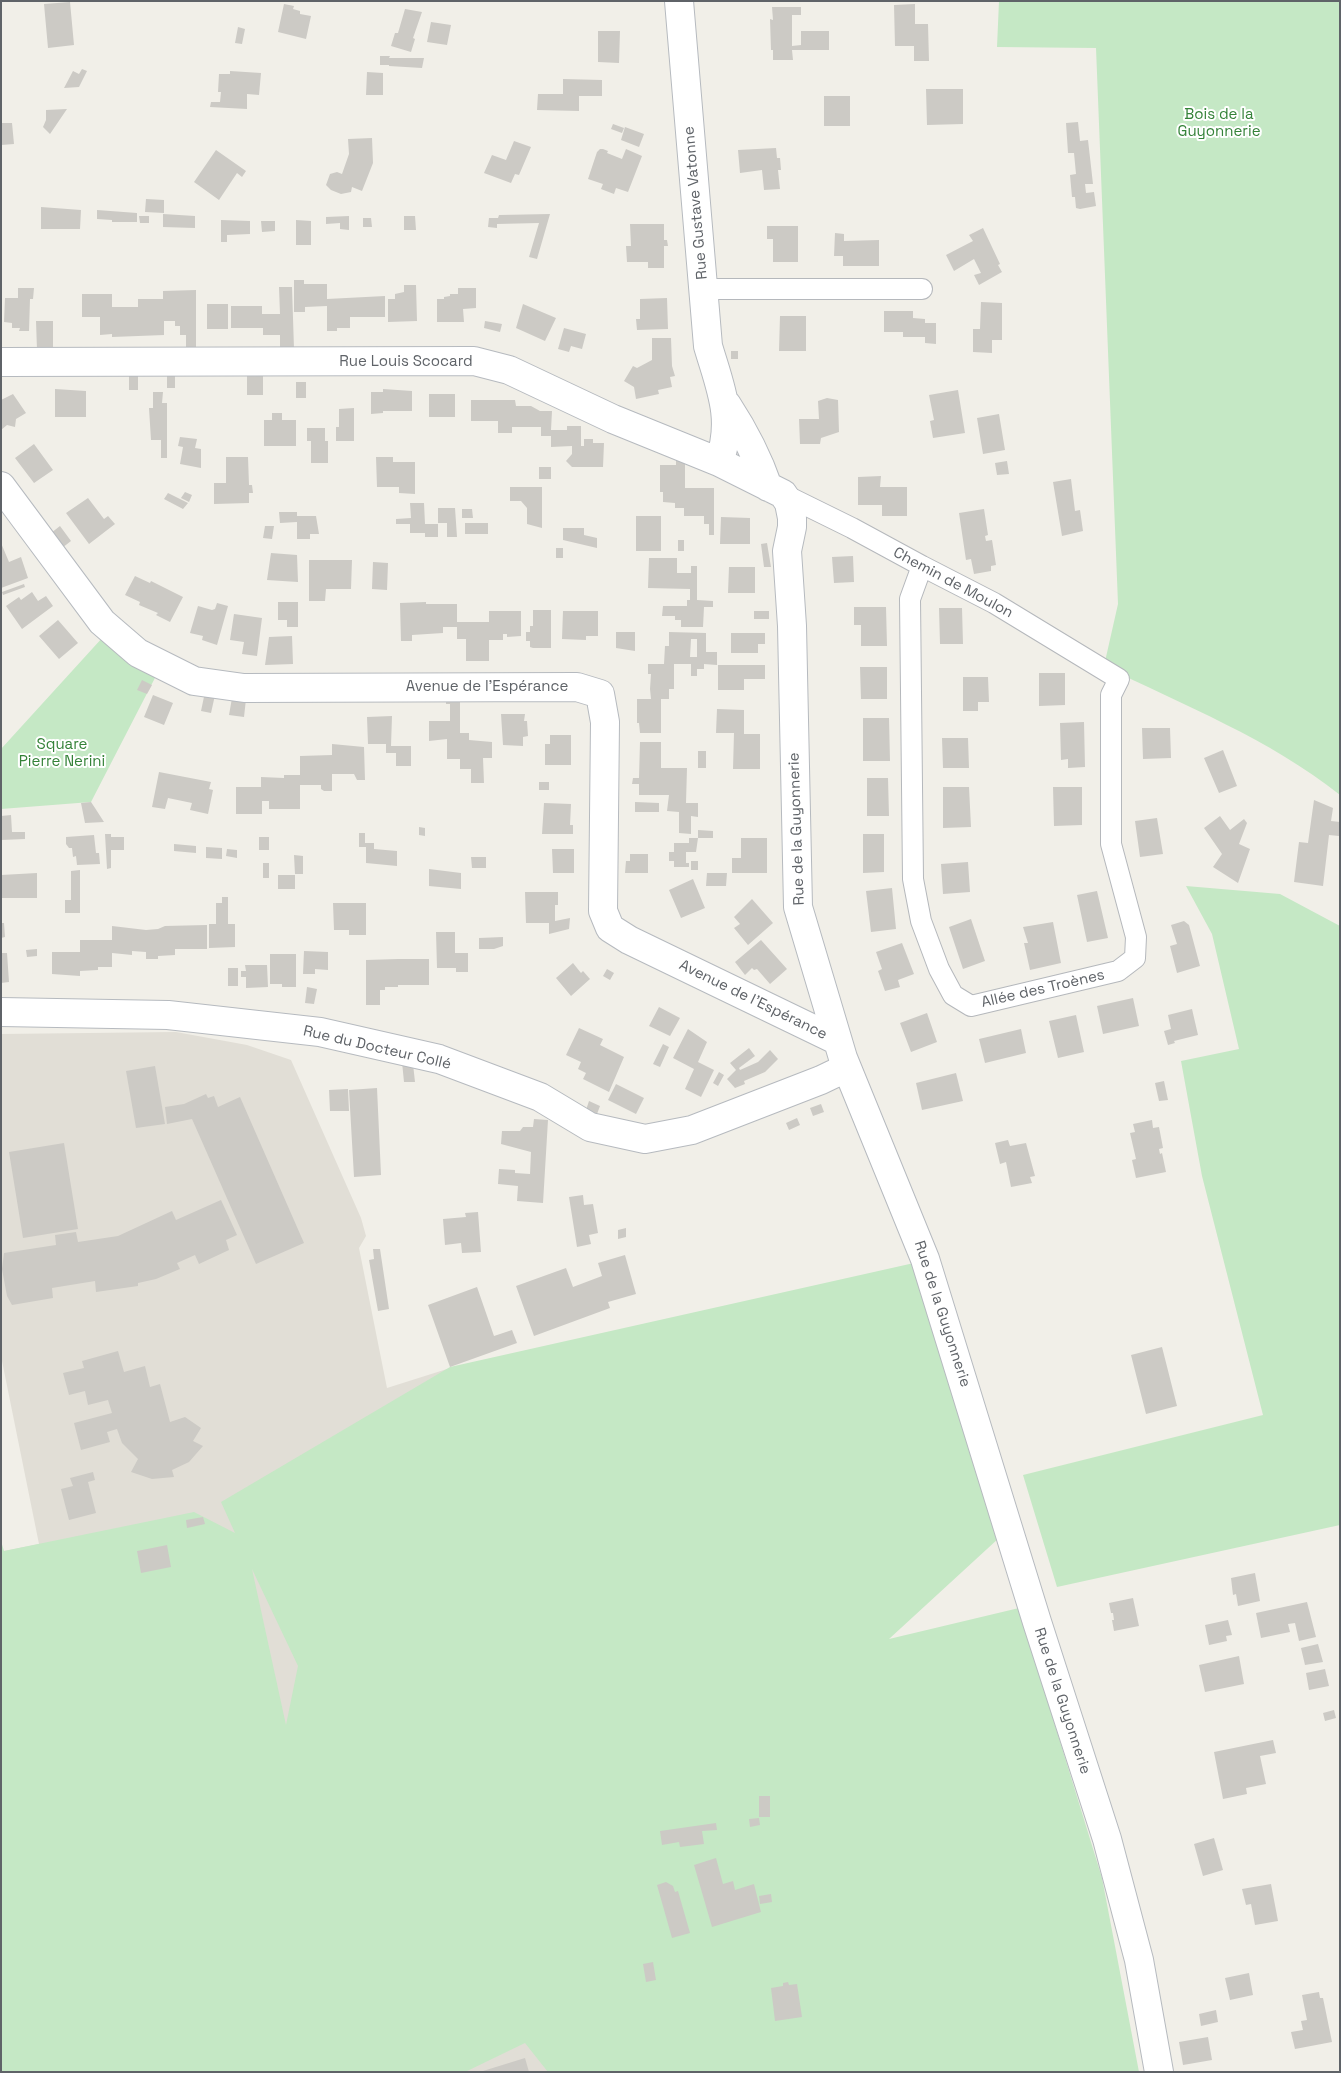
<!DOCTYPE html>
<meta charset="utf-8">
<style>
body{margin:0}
#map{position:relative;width:1341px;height:2073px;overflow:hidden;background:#f1efe8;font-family:"Space Grotesk",sans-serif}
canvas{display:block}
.frame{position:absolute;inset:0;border:2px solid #5f6368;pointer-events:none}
</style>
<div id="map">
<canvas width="1341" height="2073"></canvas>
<div class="frame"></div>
</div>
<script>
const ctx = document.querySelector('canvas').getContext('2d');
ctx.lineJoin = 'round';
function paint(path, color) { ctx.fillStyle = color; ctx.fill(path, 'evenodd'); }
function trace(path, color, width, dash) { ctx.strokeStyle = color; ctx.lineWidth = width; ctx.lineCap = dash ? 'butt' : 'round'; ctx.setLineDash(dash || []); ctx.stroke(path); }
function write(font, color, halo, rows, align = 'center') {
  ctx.font = font + ' "Space Grotesk",sans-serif'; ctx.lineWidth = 4; ctx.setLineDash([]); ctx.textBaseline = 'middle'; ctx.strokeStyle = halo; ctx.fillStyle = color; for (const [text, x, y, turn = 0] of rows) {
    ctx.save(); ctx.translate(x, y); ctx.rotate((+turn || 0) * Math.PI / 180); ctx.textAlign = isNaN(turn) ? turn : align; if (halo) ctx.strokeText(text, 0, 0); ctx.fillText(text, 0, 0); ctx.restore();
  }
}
const education = new Path2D(`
 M176,1032L247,1045L291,1060L361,1218L366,1236L359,1248L387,1388L447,1369L638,2072H1V1585L4,1551L39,1544L1,1356V1034Z`);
const green = new Path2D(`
 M999,1H1340V795C1270,739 1183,705 1104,666L1118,604L1096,48L997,47Z
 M103,637L157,674L91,802L1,809V749Z
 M1186,886L1280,894L1340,926V1525L1057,1587L1023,1475L1263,1415L1202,1176L1181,1061L1239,1049L1212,934Z
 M914,1263L999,1538L889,1639L1019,1608L1102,1878L1139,2072H548L525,2043L465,2072H1V1541L4,1551L194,1512L235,1533L221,1502L450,1367ZM252,1569L298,1666L286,1725Z`);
const building = new Path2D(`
 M70,2L74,45L48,48L44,4Z
 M284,4L294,6L293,9L300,11V14L311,16L306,39L278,32Z
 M915,4V24H928L929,61H914V46H895L894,5Z
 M772,7H801V15H792V46L801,45V31H829V50H792L793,60H773V50H771L770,19L773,20Z
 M405,9L422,12L413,38L415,39L411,52L391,46L395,33H398Z
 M431,22L451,25L447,45L427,42Z
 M238,27L245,29L242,44L235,43Z
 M598,31H620L619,63L598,62Z
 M380,56H390L389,58H424L422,68L389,66V65H380Z
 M82,69L87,71L79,87L64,88L73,71L79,74Z
 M230,71L261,73L259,95L247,94V109L210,107L211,102H220L221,92H218L219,74H230Z
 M367,72L383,73V95H366Z
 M563,79L602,80V96H579V111L537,110L538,94H563Z
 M926,89H963V124L927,125Z
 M824,96H850V126H824Z
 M67,109L50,134L43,127L46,120V110Z
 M1078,122L1080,141L1088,140L1093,184H1085L1086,193L1094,192L1096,206L1080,209L1076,208L1075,197H1072L1070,175L1076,174L1074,153H1068L1066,123Z
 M1,123H12L14,144L1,145Z
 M613,124L624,128L622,133L611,129Z
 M625,127L644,134L639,147L621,140Z
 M372,138L373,163L362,191L352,187L351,192L341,194L331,190L326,185L330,174L337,172L342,174L349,154L348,139Z
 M514,141L531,147L519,175L515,174L511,183L484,173L492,155L506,160Z
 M776,148L777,158H780L781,170H778L780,189L764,190L762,170L740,173L738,150Z
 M603,149L608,151L607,153L622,159L626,149L642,156L628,192L616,188L614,194L601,189L603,184L588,179L597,152L600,149Z
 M216,150L246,171L242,177L237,173L219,200L194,182Z
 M146,199L164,200V213L145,212Z
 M41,207L81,210L80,229H41Z
 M97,210L137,213V222H112V220L97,219Z
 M163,214L195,216V228L163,227Z
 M550,214L537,259L529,257L539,223L497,224V228L488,227L489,218H498L499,215Z
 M139,216H149V223H140Z
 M349,216V230L340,229V223L326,224V217Z
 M404,216H415L416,230H404Z
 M363,218H371L372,227H363Z
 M221,220L250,221V234L227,235V242H221Z
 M296,220L311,221V245H296Z
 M261,221H275V231L262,232Z
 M630,224H664V240H667L668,246H664V268H648V262H627L626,246H631Z
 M767,226H798V262H773V239H767Z
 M983,228L1000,264L998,265L1002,272L979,285L974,275L981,273L974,259L954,271L946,255L973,241L969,235Z
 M835,233L844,234V241L879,240V266H843V256H834Z
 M294,280H304V284H327V299L385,296V317H350V328H337V331H327V306L305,307V312H294Z
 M404,285H416L417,321L388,322V299H395V294L404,292Z
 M279,287H292L294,349H280V335H263V328H231V306H262V314H280Z
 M18,288H34L33,299H30L29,331H19L20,328H12V323L4,322L5,298H18Z
 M458,288H476V308L463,309L464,322H437V299H444V297L450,296V294H458Z
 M196,290V350H186V335H180V326H175V321H164V335L112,337V334L100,335V317H82V294H112V307H138V299H163V291Z
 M667,298L668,329L637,330L636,319H640V299Z
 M981,302L1002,303V340H992V353L973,352V329H980Z
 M207,304H228V329H207Z
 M523,304L556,318L545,341L516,328Z
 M884,311H913V318L925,319V323H936V344L925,343V337H903V332H884Z
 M780,316H806V351H779Z
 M36,321H53V350H37Z
 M485,321L502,324L500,332L484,328Z
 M564,328L586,334L582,349L571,346L569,352L558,349Z
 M652,338H671L672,366L675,376L670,377L672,387L658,390L659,394L636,399L634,387L624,381L633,366L637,368L652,360Z
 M731,351H738V359H731Z
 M247,374H263V395H247Z
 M129,375H138V390H129Z
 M167,375H175V388H167Z
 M296,382H306V398H296Z
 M55,389L86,391V417H55Z
 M383,389L412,391V411H383V413L371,414V392H383Z
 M958,390L965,433L933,438L930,421L934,420L929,395Z
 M153,392H163L162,403H167V458H161V440H151L149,408H153Z
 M13,394L26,413L16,419L15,427L7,425L1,430V400Z
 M429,394H455V417H429Z
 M827,398L838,400L839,432L821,438L820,444H800L799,419H819L818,401Z
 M471,400H515L516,406H531L540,411H552L551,430H567V426H581V446H584V439H593V443H604L603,467H572L566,461L572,454V446L551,447V436H541V427H512V433H498V421H471Z
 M354,408V441H336V427H339V409Z
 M272,413H282V420H296V446H264V420H272Z
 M999,414L1005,450L983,454L977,418Z
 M307,428H325V441H328V463H311V441H307Z
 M180,437L197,439L195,448L201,449V468L180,464L183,447L178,446Z
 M34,444L53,470L34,483L15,458Z
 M226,457H248L249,485H252L253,493H249V503L214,504V483H226Z
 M376,457H393V462H415V494L399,493V487H377Z
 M676,457L685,461V488H714V535H709V524H704V516H684V508H675V503L663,502V492H660V465H676Z
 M1007,461L1009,474L997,475L995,463Z
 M539,467H551V479H539Z
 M881,476L880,487H907V516H882V505H858V477Z
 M1071,479L1075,511L1080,510L1083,531L1062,536L1053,482Z
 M510,487H542V528L527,524V508L521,501H510Z
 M185,492L192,495L189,502L181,498Z
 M168,493L188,503L183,509L164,499Z
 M88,498L104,519L108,516L115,524L89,544L66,513Z
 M410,503H424L425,524H438V537H425V533H410V524H396V519L411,518Z
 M438,508H455L457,537H447V523H438Z
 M462,509H472L473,518H462Z
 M984,509L988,535L985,536L986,541L992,540L996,565L991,566V571L974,574L971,559L966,560L959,513Z
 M279,512H297V516H316L319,534H310V539H297V522L280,523Z
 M636,516H661V551H636Z
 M721,517L750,518V544H720Z
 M465,523H488V534H465Z
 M60,526L71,541L62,548L51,533Z
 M265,526H274L272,539L263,538Z
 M563,528H584V535L597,538V548L563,540Z
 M678,540H684V551H678Z
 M1,543L9,562L21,557L28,578L1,588Z
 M767,543L771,567H764L761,544Z
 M556,548H563V558H556Z
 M271,553L297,555L298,582L267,580Z
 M853,556L854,582L834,583L832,557Z
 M649,558H677V573H691V566H697V600L713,601V607H704L703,627H681V620H675V616H662L663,606H687V600H690V589L648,588Z
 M309,560H352L351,589H326L325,601H309Z
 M373,562L388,563L387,590L372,589Z
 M729,567H755V593H728Z
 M135,576L150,583L151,581L183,597L170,622L156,615L158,613L139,605L140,602L125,595Z
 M24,584L25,587L3,595L2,592Z
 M32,592L38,601L46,596L53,606L22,629L6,606L19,597L21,600Z
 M278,602H298V627H287V620H278Z
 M426,602V604H457V622H489V611H521V636L507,637V634H503V640H489V661H466V639H457V627H443V633L412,635V641H401L400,603Z
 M217,603L228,606L217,645L202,640L203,636L190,633L198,606L212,610L215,609Z
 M854,607H886L887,646H861V625H854Z
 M939,608H962L963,644H940Z
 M533,610H551V648H533L530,647V641H526V632H530V626H533Z
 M563,611H598V636H586V640L562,639Z
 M754,611H769V619H754Z
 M234,614L262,618L257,656L242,654L244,642L230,640Z
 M58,620L78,643L59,659L39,636Z
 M616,632H635V651L616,648Z
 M669,632L706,633V652H717V665L704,664V669H697V676H691V664H674V689H669V699H661V733H640L639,723H637V699H651L650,689L651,674H648V664H664L665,646H669ZM691,639H697V657H690Z
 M731,633H765V644H758V653H731Z
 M292,636L293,664L265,665L269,637Z
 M718,665H765V679H744V690H718Z
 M860,667H887V699H861Z
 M1039,673H1065V705L1039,706Z
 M963,677H988L989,702H978V711H963Z
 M142,680L152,685L147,694L137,690Z
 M205,692L215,695L211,713L201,711Z
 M153,695L173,703L164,725L144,717Z
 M232,698L246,699L244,717L229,715Z
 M446,700H460V733H469V740L492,742V758H483L484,783H471V769H460V759H447V739L429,741V721H450V704H446Z
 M717,709L744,710V734H760V769H733L734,733H716Z
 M501,714H525L524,721H527L528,736L523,737V746L503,745Z
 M392,716L391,746H411V766H396V753H386V744H368L367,717Z
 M863,718H889L890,761H863Z
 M1084,722L1085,767L1068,768V759L1061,760L1060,723Z
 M1142,728H1170L1171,758L1143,759Z
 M550,735H571V765H545V744H550Z
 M942,738H968L969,768H943Z
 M640,742H661V768H687L686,803H698V817L691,816V834L679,833V812L667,811L669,795H639V784H632L633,778H639Z
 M332,744L364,747L365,780H357L354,774H332V791H324L321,789V785H300V809H269V801H262V814H236V787H261V777L284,778V775H300V756L332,755Z
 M1223,750L1237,786L1219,793L1204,758Z
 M698,751H706V768H698Z
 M159,772L211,782L209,789L213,790L208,814L190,810L192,803L168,798L165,809L152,807Z
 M867,778H888L889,816H867Z
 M539,782H549V790H539Z
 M943,787H969L971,827L943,828Z
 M1053,787H1082V825L1054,826Z
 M1314,800L1333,808L1331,821L1340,822L1339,836L1329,835L1323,886L1294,882L1299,842L1308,843Z
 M91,802L95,808L104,822L85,823L81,803Z
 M635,802L659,803V812H635Z
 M544,803L571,804L570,825H573V834H542Z
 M11,815L12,832H25V839L1,840V816Z
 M1220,816L1230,830L1244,819L1247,823L1239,844L1250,849L1238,883L1213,867L1222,854L1204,828Z
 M1157,818L1163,854L1140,857L1135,821Z
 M419,827L425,828V836L419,835Z
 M698,830L713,831V838H698L696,852H686V863H689V867H674V861H669V852H674V843H689V838H698Z
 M359,833H365V843H374V849L397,851V866L366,863V847H359Z
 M105,834H111V837H124V850H111V868L107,869Z
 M863,834H884V872L863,873Z
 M94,835L96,853H99L100,864L77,865L76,856L73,857L72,848H69L66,844V837Z
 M259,837H269V850H259Z
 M741,838H767V873H732V858H741Z
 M174,844L196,846V853L174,851Z
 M206,847L222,848V859L206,858Z
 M227,849L237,850V858L226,856Z
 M552,849H574V873H553Z
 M630,854H648V873H625L626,861H630Z
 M294,855L303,856V874H295Z
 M471,857H486V868H472Z
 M691,861H698V870H691Z
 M968,862L970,892L943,894L941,864Z
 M263,863H269V878H263Z
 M429,869L461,873V889L429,886Z
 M80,870V913H65V900H71V871Z
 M37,873V898H1V875Z
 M707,873H727L726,886H706Z
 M278,875H295V889H278Z
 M693,879L705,908L681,918L669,890Z
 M892,888L896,929L871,932L866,891Z
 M1097,891L1108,938L1087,942L1077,895Z
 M525,892H558V905H555V921L570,918L569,929L549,934V923H526Z
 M222,897H228V924H235V947L209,948V924H216V903H222Z
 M752,899L773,923L748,945L734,928L740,924L734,917Z
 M333,903H366V935H349V930H334Z
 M971,919L985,961L963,969L949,927Z
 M1184,921L1189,925L1200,966L1177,973L1170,946L1177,944L1171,925Z
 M1053,922L1061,963L1030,970L1024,943H1028L1023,927Z
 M1,923H4L5,937L1,938Z
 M207,925V949H175V955L158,956V959H146V952L132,951V955L112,953V967H98V970L80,971V976L52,974V952H80V940H112V926L146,930L158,929L165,926Z
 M436,932H455V953H468V972H456V968H437Z
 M503,937V946L494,949H479V938Z
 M761,940L787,969L770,984L757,969L754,970L752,968L745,975L735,962Z
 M902,943L914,974L898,980L900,987L885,991L878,971L882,969L876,952Z
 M37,949V956L27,957L26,950Z
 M304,951L328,952V970L315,969V974H303Z
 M1,953H7L9,982L1,983Z
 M270,954H296V987H282V984H270Z
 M398,959H429V985H398V987H385V990H380V1005H366V960Z
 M573,963L581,973L583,971L590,979L571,996L556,978Z
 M245,965H267L268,987L246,988V977H241V971H246Z
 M228,968H238V986H228Z
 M607,969L614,973L610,980L603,976Z
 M307,987L317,989L314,1004L305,1003Z
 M1133,998L1139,1026L1103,1034L1097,1006Z
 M659,1007L680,1018L670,1036L649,1026Z
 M1192,1009L1198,1035L1174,1041L1175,1043L1168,1045L1164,1031L1171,1029L1168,1015Z
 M927,1013L937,1042L911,1052L900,1023Z
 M1076,1015L1084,1052L1058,1058L1049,1021Z
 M579,1028L603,1039L600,1045L624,1057L609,1092L583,1079L586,1073L578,1069L581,1062L566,1055Z
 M688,1029L707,1042L698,1062L714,1070L701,1097L685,1089L694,1069L673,1058Z
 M1021,1029L1026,1053L985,1063L979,1039Z
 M663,1044L669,1047L660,1067L653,1064Z
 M749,1048L755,1056L739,1068L740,1070L758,1062L770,1050L778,1059L765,1072L744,1081L745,1084L735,1088L727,1079L736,1070L730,1063Z
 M402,1062L413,1064L415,1082H404Z
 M155,1066L165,1124L136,1128L126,1071Z
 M719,1072L724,1075L718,1086L713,1083Z
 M956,1073L963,1101L922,1110L916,1083Z
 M1164,1081L1168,1100L1159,1101L1155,1083Z
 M616,1084L644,1098L636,1114L608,1100Z
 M377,1088L381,1175L354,1177L349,1090Z
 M348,1089L349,1111H330L329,1090Z
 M206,1094L208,1098L214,1096L218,1107L240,1097L304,1243L256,1264L192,1119L167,1124L165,1107L184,1104Z
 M589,1101L600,1106L597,1114L586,1110Z
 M821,1104L824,1112L813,1116L810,1108Z
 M797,1118L800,1125L789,1130L786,1123Z
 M534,1119L548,1120L543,1203L517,1201L518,1186L498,1184L499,1169L515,1170V1173L530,1174L531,1152L501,1144L502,1131H520L523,1127H533Z
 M1152,1120L1153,1128L1159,1127L1163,1148L1159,1149L1160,1154L1162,1153L1166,1172L1136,1178L1132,1160L1136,1159L1130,1133L1135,1132L1133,1124Z
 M1008,1140L1010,1146L1026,1143L1035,1176L1030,1177L1032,1183L1011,1187L1006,1162L1000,1164L995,1143Z
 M64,1143L78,1229L23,1238L9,1152Z
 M583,1195L584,1205L593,1204L598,1233L589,1235L591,1244L577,1247L569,1197Z
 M221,1200L237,1235L226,1240L229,1250L199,1264L195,1255L177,1263L180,1269L156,1279L138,1283V1286L96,1292L95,1281L52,1288L53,1298L12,1305L7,1296L2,1269L4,1253L56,1245L55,1235L76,1232L78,1242L118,1236L172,1211L176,1220Z
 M478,1212L481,1252L462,1253L461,1243L445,1245L443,1219L466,1217L465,1213Z
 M626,1228V1237L618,1239V1230Z
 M373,1249H380L389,1309L378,1311L369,1260L374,1259Z
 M625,1255L636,1294L608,1302L610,1308L534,1336L516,1286L566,1268L573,1287L602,1276L598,1263Z
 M477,1287L494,1336L512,1330L517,1343L450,1367L428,1305Z
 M1162,1347L1177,1406L1146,1414L1131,1355Z
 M118,1351L124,1372L145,1366L150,1387L160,1384L170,1422L185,1417L201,1428L193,1441L203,1446L189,1462L172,1470L174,1477L152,1479L131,1472L138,1459L122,1443L117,1429L107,1432L110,1442L81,1450L74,1423L112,1413L108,1400L88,1405L85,1391L69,1395L63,1373L84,1368L82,1361Z
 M93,1472L95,1480L88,1482L96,1513L69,1520L61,1489L73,1486L70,1478Z
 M203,1517L205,1524L187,1528L186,1520Z
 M167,1545L171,1567L141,1573L137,1551Z
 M1255,1573L1260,1601L1238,1606L1236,1594L1233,1595L1231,1578Z
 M1133,1598L1139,1626L1114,1631L1112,1620H1114L1113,1613H1111L1109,1603Z
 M1307,1602L1316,1637L1299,1641L1295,1623L1288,1624L1290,1632L1261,1638L1256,1613Z
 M1228,1620L1232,1635L1226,1636L1227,1641L1209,1645L1205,1625Z
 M1318,1644L1323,1662L1305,1665L1301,1648Z
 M1239,1656L1244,1684L1205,1692L1199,1665Z
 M1325,1669L1329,1686L1309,1690L1306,1673Z
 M1334,1710L1336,1718L1325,1721L1323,1713Z
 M1273,1740L1276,1753L1260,1756L1266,1784L1246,1788L1247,1794L1223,1799L1214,1752Z
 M759,1796H770V1817H759Z
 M759,1818L760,1825L750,1827L749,1819Z
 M716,1823L717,1830L702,1831L704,1844L680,1847L679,1842L662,1845L660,1831Z
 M1214,1838L1223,1870L1203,1876L1194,1844Z
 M716,1858L723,1884L733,1881L735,1890L754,1884L761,1912L712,1927L694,1865Z
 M666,1882L673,1886L675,1892L678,1891L690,1933L672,1938L657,1885Z
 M1271,1884L1278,1921L1255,1925L1251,1904L1246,1905L1242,1889Z
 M771,1894L772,1902L760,1904L759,1896Z
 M653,1962L656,1980L646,1982L643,1964Z
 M1249,1973L1253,1995L1230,2000L1225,1978Z
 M788,1982L789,1985L797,1984L802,2017L775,2021L771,1988L783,1986V1983Z
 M1319,1992L1320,1998H1323L1332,2042L1295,2049L1291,2032L1303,2030L1301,2021L1307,2020L1302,1995Z
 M1216,2010L1218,2022L1201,2026L1199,2014Z
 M1208,2037L1212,2060L1183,2065L1179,2042Z
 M525,2058L529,2072H483V2071Z`);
const street = new Path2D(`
 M703,289H922
 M783,494L852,528L922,566L994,603L1119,679L1111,695V844L1136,937L1135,958L1118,971L971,1006L953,995L939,969L921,921L913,879L910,599L922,566`);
const secondary = new Path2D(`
 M679,1L708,346C720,387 735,419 719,462
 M1,362L474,361L509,370L613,419L719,462L783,494L789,503L792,518V527L787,551L792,626L798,907L843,1058L925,1259L1037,1622L1107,1839L1139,1960L1159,2072
 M727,405C744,431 758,458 768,487
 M1,486L102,622L138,653L194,681L244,688L577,687L600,694L605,722L603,911L610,928L629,940L836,1040
 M1,1012L168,1015L320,1032L439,1059L540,1097L590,1127L645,1139L692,1130L821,1080L846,1068`);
const parkNames = [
 ["Bois de la",1219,115],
 ["Guyonnerie",1219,132],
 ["Square",62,745],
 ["Pierre Nerini",62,762]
];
const streetNames = [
 ["Rue Gustave Vatonne",696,203,-95],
 ["Rue Louis Scocard",406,362],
 ["Chemin de Moulon",953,583,28],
 ["Avenue de l'Espérance",487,687],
 ["Rue de la Guyonnerie",797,829,-92],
 ["Allée des Troènes",1043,989,-13],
 ["Avenue de l'Espérance",753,1000,26],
 ["Rue du Docteur Collé",377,1048,13],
 ["Rue de la Guyonnerie",942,1314,72],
 ["Rue de la Guyonnerie",1062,1701,72]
];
paint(education, '#e1ded6');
paint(green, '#c5e8c5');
paint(building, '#cccac5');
trace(street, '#b5b8bc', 22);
trace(secondary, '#b6babf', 30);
trace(street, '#fff', 20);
trace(secondary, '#fff', 28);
write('15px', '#348238', '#fff', parkNames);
write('15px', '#5f6368', '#fff', streetNames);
</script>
